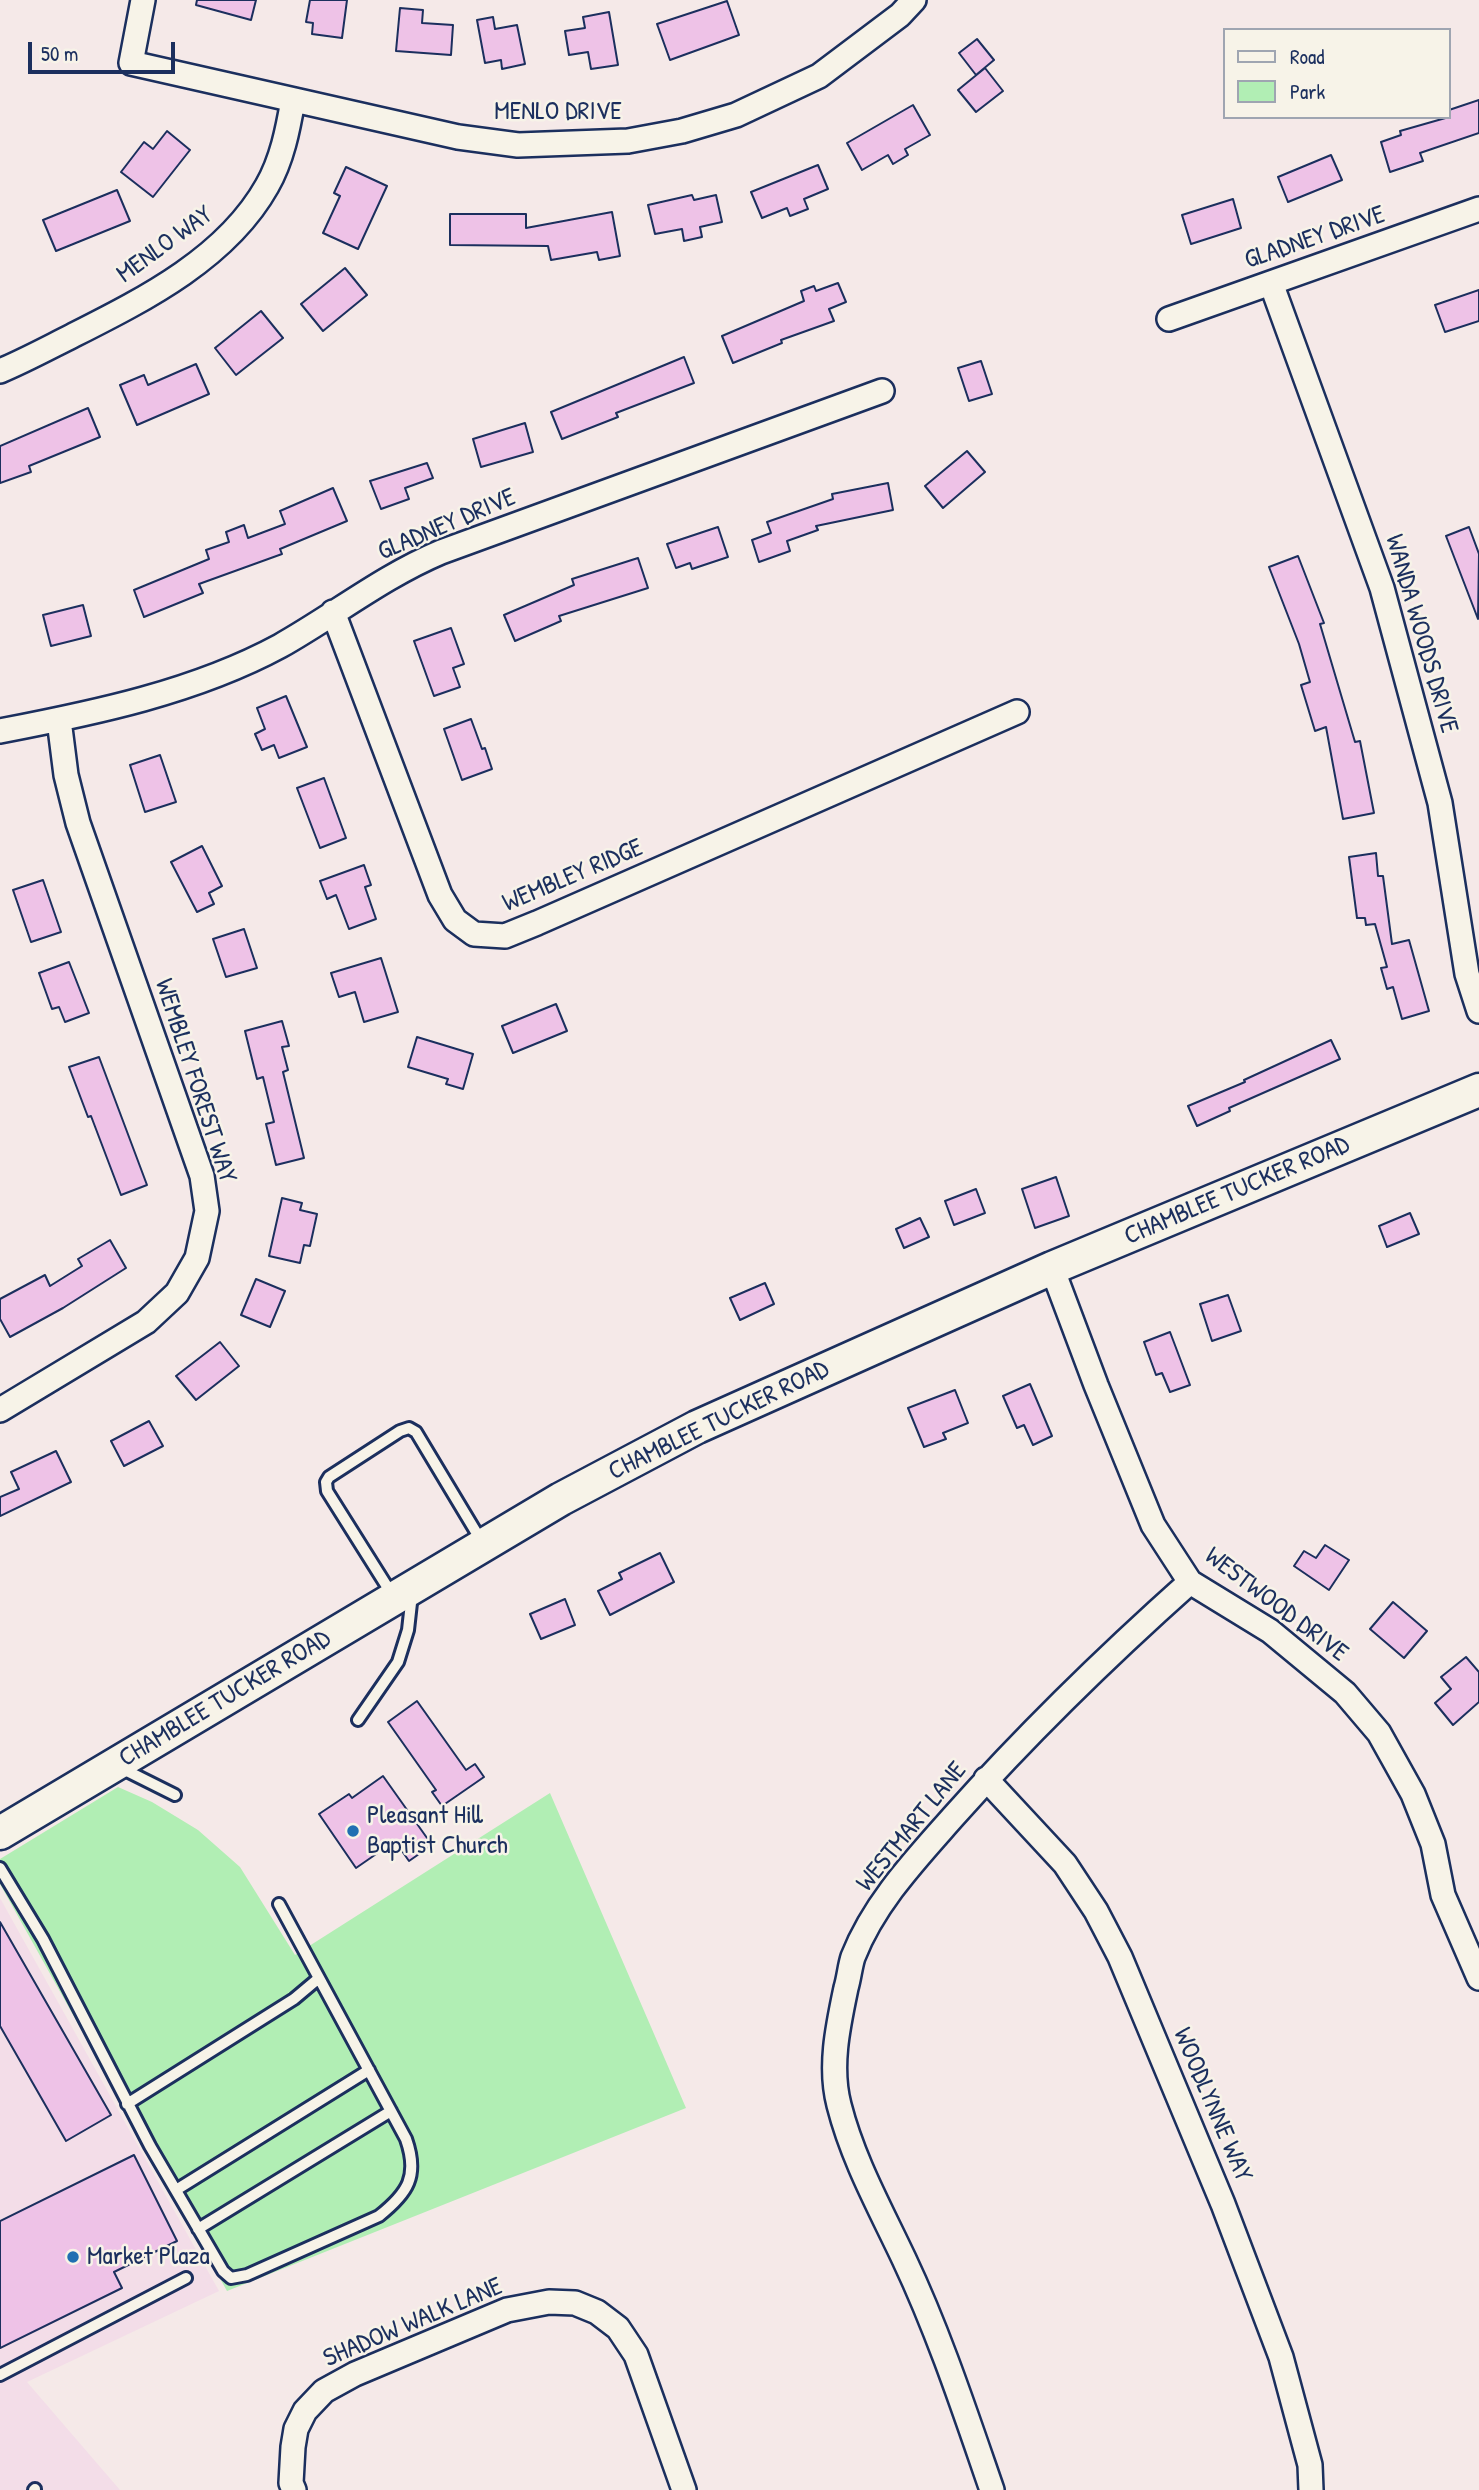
<!DOCTYPE html>
<style>
body{margin:0}
#map{position:relative;width:1479px;height:2490px;overflow:hidden;background:#f5e9e8;font-family:"Patrick Hand",sans-serif}
canvas{display:block}
.legend{position:absolute;left:1223px;top:28px;width:228px;height:91px;box-sizing:border-box;background:#f7f3e8;border:2px solid #9fa5b1;margin:0;padding:9px 12px;list-style:none;font-size:21px;color:#1b2f5e}
.legend li{display:flex;align-items:center;gap:14px;height:35px}
.legend b{width:35px;border:2px solid #9fa5b1}
.scale{position:absolute;left:28px;top:42px;width:147px;height:32px;box-sizing:border-box;border:4px solid #1b2f5e;border-top:0;padding-left:9px;font-size:21px;line-height:24px;white-space:nowrap;color:#1b2f5e;-webkit-text-stroke:5px #f7f3e8;paint-order:stroke}
</style>
<div id="map">
<canvas width="1479" height="2490"></canvas>
<ul class="legend">
<li><b style="height:9px;background:#f7f3e8"></b>Road</li>
<li><b style="height:19px;background:#b1eeb4"></b>Park</li>
</ul>
<div class="scale">50 m</div>
</div>
<script>
const ctx = document.querySelector('canvas').getContext('2d');
ctx.lineJoin = 'round';
function paint(path, color) { ctx.fillStyle = color; ctx.fill(path, 'evenodd'); }
function trace(path, color, width, dash) { ctx.strokeStyle = color; ctx.lineWidth = width; ctx.lineCap = dash ? 'butt' : 'round'; ctx.setLineDash(dash || []); ctx.stroke(path); }
function write(font, color, halo, rows, align = 'center') {
  ctx.font = font + ' "Patrick Hand",sans-serif'; ctx.lineWidth = 5; ctx.setLineDash([]); ctx.textBaseline = 'middle'; ctx.strokeStyle = halo; ctx.fillStyle = color; for (const [text, x, y, turn = 0] of rows) {
    ctx.save(); ctx.translate(x, y); ctx.rotate((+turn || 0) * Math.PI / 180); ctx.textAlign = isNaN(turn) ? turn : align; if (halo) ctx.strokeText(text, 0, 0); ctx.fillText(text, 0, 0); ctx.restore();
  }
}
const built = new Path2D(`
 M0,1898L219,2291L27,2382L120,2490H0Z`);
const green = new Path2D(`
 M118,1787L152,1802L198,1830L240,1867L295,1955L550,1793L686,2108L227,2291L0,1884V1859Z`);
const building = new Path2D(`
 M197,0H256L251,20L196,5Z
 M310,0H347L342,38L312,34L313,23L306,22Z
 M727,1L739,35L670,60L657,24Z
 M400,8L423,10L422,23L453,25L451,55L396,51Z
 M609,12L618,65L591,69L588,52L569,55L565,31L585,28L583,17Z
 M493,17L495,29L517,25L525,64L502,69L501,60L485,63L477,20Z
 M977,39L994,60L976,75L959,53Z
 M985,68L1003,91L976,112L958,90Z
 M1479,100V133L1420,153L1423,161L1390,172L1381,142L1401,135L1400,131L1449,117V110Z
 M913,105L930,135L905,149L908,155L893,164L888,155L862,170L847,143Z
 M167,131L190,150L153,197L121,172L144,142L153,149Z
 M1331,155L1342,180L1288,202L1278,177Z
 M818,165L828,189L804,199L808,209L790,216L787,208L762,218L751,192Z
 M346,167L387,186L358,249L323,233L340,196L334,193Z
 M117,190L130,221L56,251L43,220Z
 M692,195L694,200L716,195L722,222L700,227L702,237L684,241L682,229L655,234L648,205Z
 M1233,199L1241,228L1191,244L1182,215Z
 M612,212L620,256L599,260L597,252L551,260L548,246L450,245V214H526V228Z
 M345,268L367,295L323,331L301,304Z
 M838,283L846,302L829,309L834,321L781,340L782,343L733,363L722,336L804,301L801,291L814,286L816,291Z
 M1479,290V321L1445,332L1435,305Z
 M261,311L283,338L236,375L215,348Z
 M684,357L694,383L616,413L618,417L562,439L551,412Z
 M981,361L992,394L969,401L958,368Z
 M196,364L209,394L137,425L120,385L144,375L148,385Z
 M88,408L100,437L29,466L31,472L0,483V446Z
 M525,423L533,452L481,467L473,439Z
 M967,451L985,472L943,508L925,486Z
 M427,463L433,478L405,488L409,499L381,509L370,481Z
 M888,483L893,510L816,526L818,530L787,541L790,551L759,562L752,540L771,533L767,522L833,499L832,494Z
 M333,488L347,521L280,549L282,554L199,584L203,593L144,617L134,590L209,559L206,550L229,542L226,532L244,525L248,538L285,524L280,511Z
 M718,527L728,557L692,569L690,563L676,568L667,544Z
 M1469,527L1479,554L1478,619L1446,536Z
 M1298,556L1324,623L1320,624L1355,742L1360,741L1374,813L1343,819L1326,727L1315,731L1301,685L1310,682L1299,644L1269,567Z
 M638,558L648,588L559,616L561,621L515,641L504,615L574,585L572,579Z
 M83,605L91,636L51,646L43,615Z
 M451,628L464,664L453,668L460,687L434,696L414,641Z
 M286,696L307,747L279,758L274,745L262,750L255,734L265,729L257,708Z
 M471,719L482,749L485,748L492,769L462,780L444,729Z
 M160,755L176,802L145,812L130,765Z
 M324,778L346,838L320,848L297,788Z
 M202,846L222,886L209,893L214,904L197,912L171,862Z
 M1376,853L1378,876H1383L1392,944L1409,940L1429,1011L1402,1019L1393,987L1387,989L1381,968L1387,967L1375,924L1366,925L1365,918H1357L1349,857Z
 M364,865L371,885L365,887L376,919L349,929L336,895L327,899L320,881Z
 M43,880L61,932L31,942L13,890Z
 M244,929L257,968L226,977L213,939Z
 M381,958L398,1012L364,1022L355,992L339,997L331,973Z
 M69,962L89,1013L65,1022L59,1007L52,1009L39,973Z
 M556,1004L567,1031L513,1053L502,1026Z
 M282,1021L289,1046L282,1047L288,1070L283,1072L304,1158L276,1165L266,1124L274,1122L263,1077L257,1079L245,1031Z
 M417,1037L473,1054L463,1089L446,1084L448,1079L408,1067Z
 M1331,1040L1340,1059L1229,1108L1230,1111L1197,1126L1188,1106L1245,1082L1244,1080Z
 M99,1057L147,1185L121,1195L91,1116L88,1117L69,1067Z
 M1056,1177L1069,1216L1035,1228L1022,1189Z
 M976,1189L985,1213L954,1225L945,1201Z
 M282,1198L302,1203L300,1210L317,1214L310,1246L304,1245L300,1263L269,1256Z
 M1410,1213L1419,1234L1387,1247L1379,1226Z
 M920,1218L929,1237L904,1248L896,1229Z
 M110,1240L126,1268L63,1308L10,1337L0,1319V1299L45,1275L50,1286L82,1266L78,1259Z
 M256,1279L285,1291L270,1327L241,1315Z
 M765,1283L774,1304L740,1320L730,1298Z
 M1228,1295L1241,1331L1212,1341L1200,1304Z
 M1170,1332L1190,1385L1170,1392L1162,1373L1156,1375L1144,1342Z
 M220,1342L239,1366L196,1400L176,1376Z
 M1030,1384L1052,1436L1033,1445L1024,1425L1017,1428L1003,1396Z
 M955,1390L968,1423L943,1433L946,1439L924,1447L908,1408Z
 M149,1421L163,1446L124,1466L111,1441Z
 M56,1451L71,1482L0,1516V1497L19,1489L11,1472Z
 M1325,1545L1349,1560L1329,1590L1294,1566L1304,1551L1316,1558Z
 M660,1553L674,1582L610,1615L598,1591L622,1579L619,1573Z
 M565,1599L575,1625L541,1639L530,1614Z
 M1393,1602L1427,1631L1404,1658L1370,1629Z
 M1466,1657L1479,1672V1702L1453,1725L1435,1703L1451,1689L1441,1677Z
 M417,1701L466,1770L475,1764L484,1777L442,1806L432,1792L436,1790L388,1722Z
 M383,1776L432,1845L409,1861L395,1841L356,1868L319,1814L349,1794L352,1798Z
 M0,1922L111,2115L66,2141L0,2026Z
 M134,2155L177,2241L114,2272L122,2288L0,2348V2221Z`);
const service = new Path2D(`
 M393,1596L327,1491L326,1482L329,1477L400,1431L409,1428L416,1432L482,1542
 M358,1720L398,1662L408,1630L412,1594
 M121,1768L175,1795
 M0,1868L43,1939L150,2146L223,2271L231,2278L247,2275L379,2216C408,2193 419,2176 406,2139L279,1904
 M127,2104L294,1999L319,1978
 M176,2190L369,2070
 M198,2229L391,2111
 M0,2375L186,2278
 M34,2490L35,2489`);
const minor = new Path2D(`
 M143,0L131,63L458,137L518,145L628,141L682,131L736,115L819,76L900,15L914,0
 M1271,283L1382,588L1440,803L1467,974L1479,1011
 M1169,319L1479,209
 M0,371C24,361 48,348 72,336C143,300 226,259 267,186C282,160 288,129 293,100
 M333,612L440,895L455,920L474,934L505,936L537,923L1017,712
 M0,731C94,713 195,692 280,646C335,615 382,577 441,552L882,391
 M1052,1268L1096,1385L1153,1525L1190,1582L1270,1631L1345,1693L1379,1733L1413,1794L1433,1844L1443,1895L1479,1978
 M0,1410L146,1322L177,1293L197,1258L207,1211L202,1176L78,823L66,775L59,720
 M986,1779L1065,1864L1096,1911L1120,1957L1223,2204L1281,2357L1310,2465L1311,2490
 M294,2490L291,2483L293,2447L296,2429L305,2411L324,2391L355,2374L507,2310L549,2302L575,2303L597,2312L618,2328L636,2355L684,2490
 M992,2490C965,2412 939,2333 904,2259C880,2208 853,2160 839,2105C829,2067 838,2026 846,1988C849,1978 850,1966 853,1957C874,1903 916,1859 953,1817C1027,1734 1107,1656 1190,1582`);
const secondary = new Path2D(`
 M0,1833L561,1499L697,1427L1052,1268L1479,1090`);
const markers = [
 [353,1831,7,"#1f6fb2"],
 [73,2257,7,"#1f6fb2"]
];
const streetNames = [
 ["MENLO DRIVE",558,112],
 ["GLADNEY DRIVE",1315,238,-19],
 ["MENLO WAY",165,245,-36],
 ["GLADNEY DRIVE",447,525,-23],
 ["WANDA WOODS DRIVE",1421,634,74],
 ["WEMBLEY RIDGE",573,876,-23],
 ["WEMBLEY FOREST WAY",195,1081,72],
 ["CHAMBLEE TUCKER ROAD",1237,1191,-23],
 ["CHAMBLEE TUCKER ROAD",719,1421,-26],
 ["WESTWOOD DRIVE",1276,1605,37],
 ["CHAMBLEE TUCKER ROAD",225,1699,-31],
 ["WESTMART LANE",912,1827,-51],
 ["WOODLYNNE WAY",1212,2105,67],
 ["SHADOW WALK LANE",413,2323,-23]
];
const poiNames = [
 ["Pleasant Hill",367,1816],
 ["Baptist Church",367,1846],
 ["Market Plaza",87,2257]
];
paint(built, '#f3dde8');
paint(green, '#b1eeb4');
paint(building, '#eec2e7');
trace(building, '#1b2f5e', 2);
trace(service, '#1b2f5e', 16);
trace(minor, '#1b2f5e', 28);
trace(secondary, '#1b2f5e', 37);
trace(service, '#f7f3e8', 10);
trace(minor, '#f7f3e8', 23);
trace(secondary, '#f7f3e8', 32);
for (const [x, y, r, color] of markers) { const dot = new Path2D(); dot.arc(x, y, r, 0, 2 * Math.PI); ctx.fillStyle = color; ctx.fill(dot); trace(dot, '#f7f3e8', 2.5); }
write('26px', '#1b2f5e', '#f7f3e8', streetNames);
write('26px', '#1b2f5e', '#f7f3e8', poiNames, 'left');
</script>
